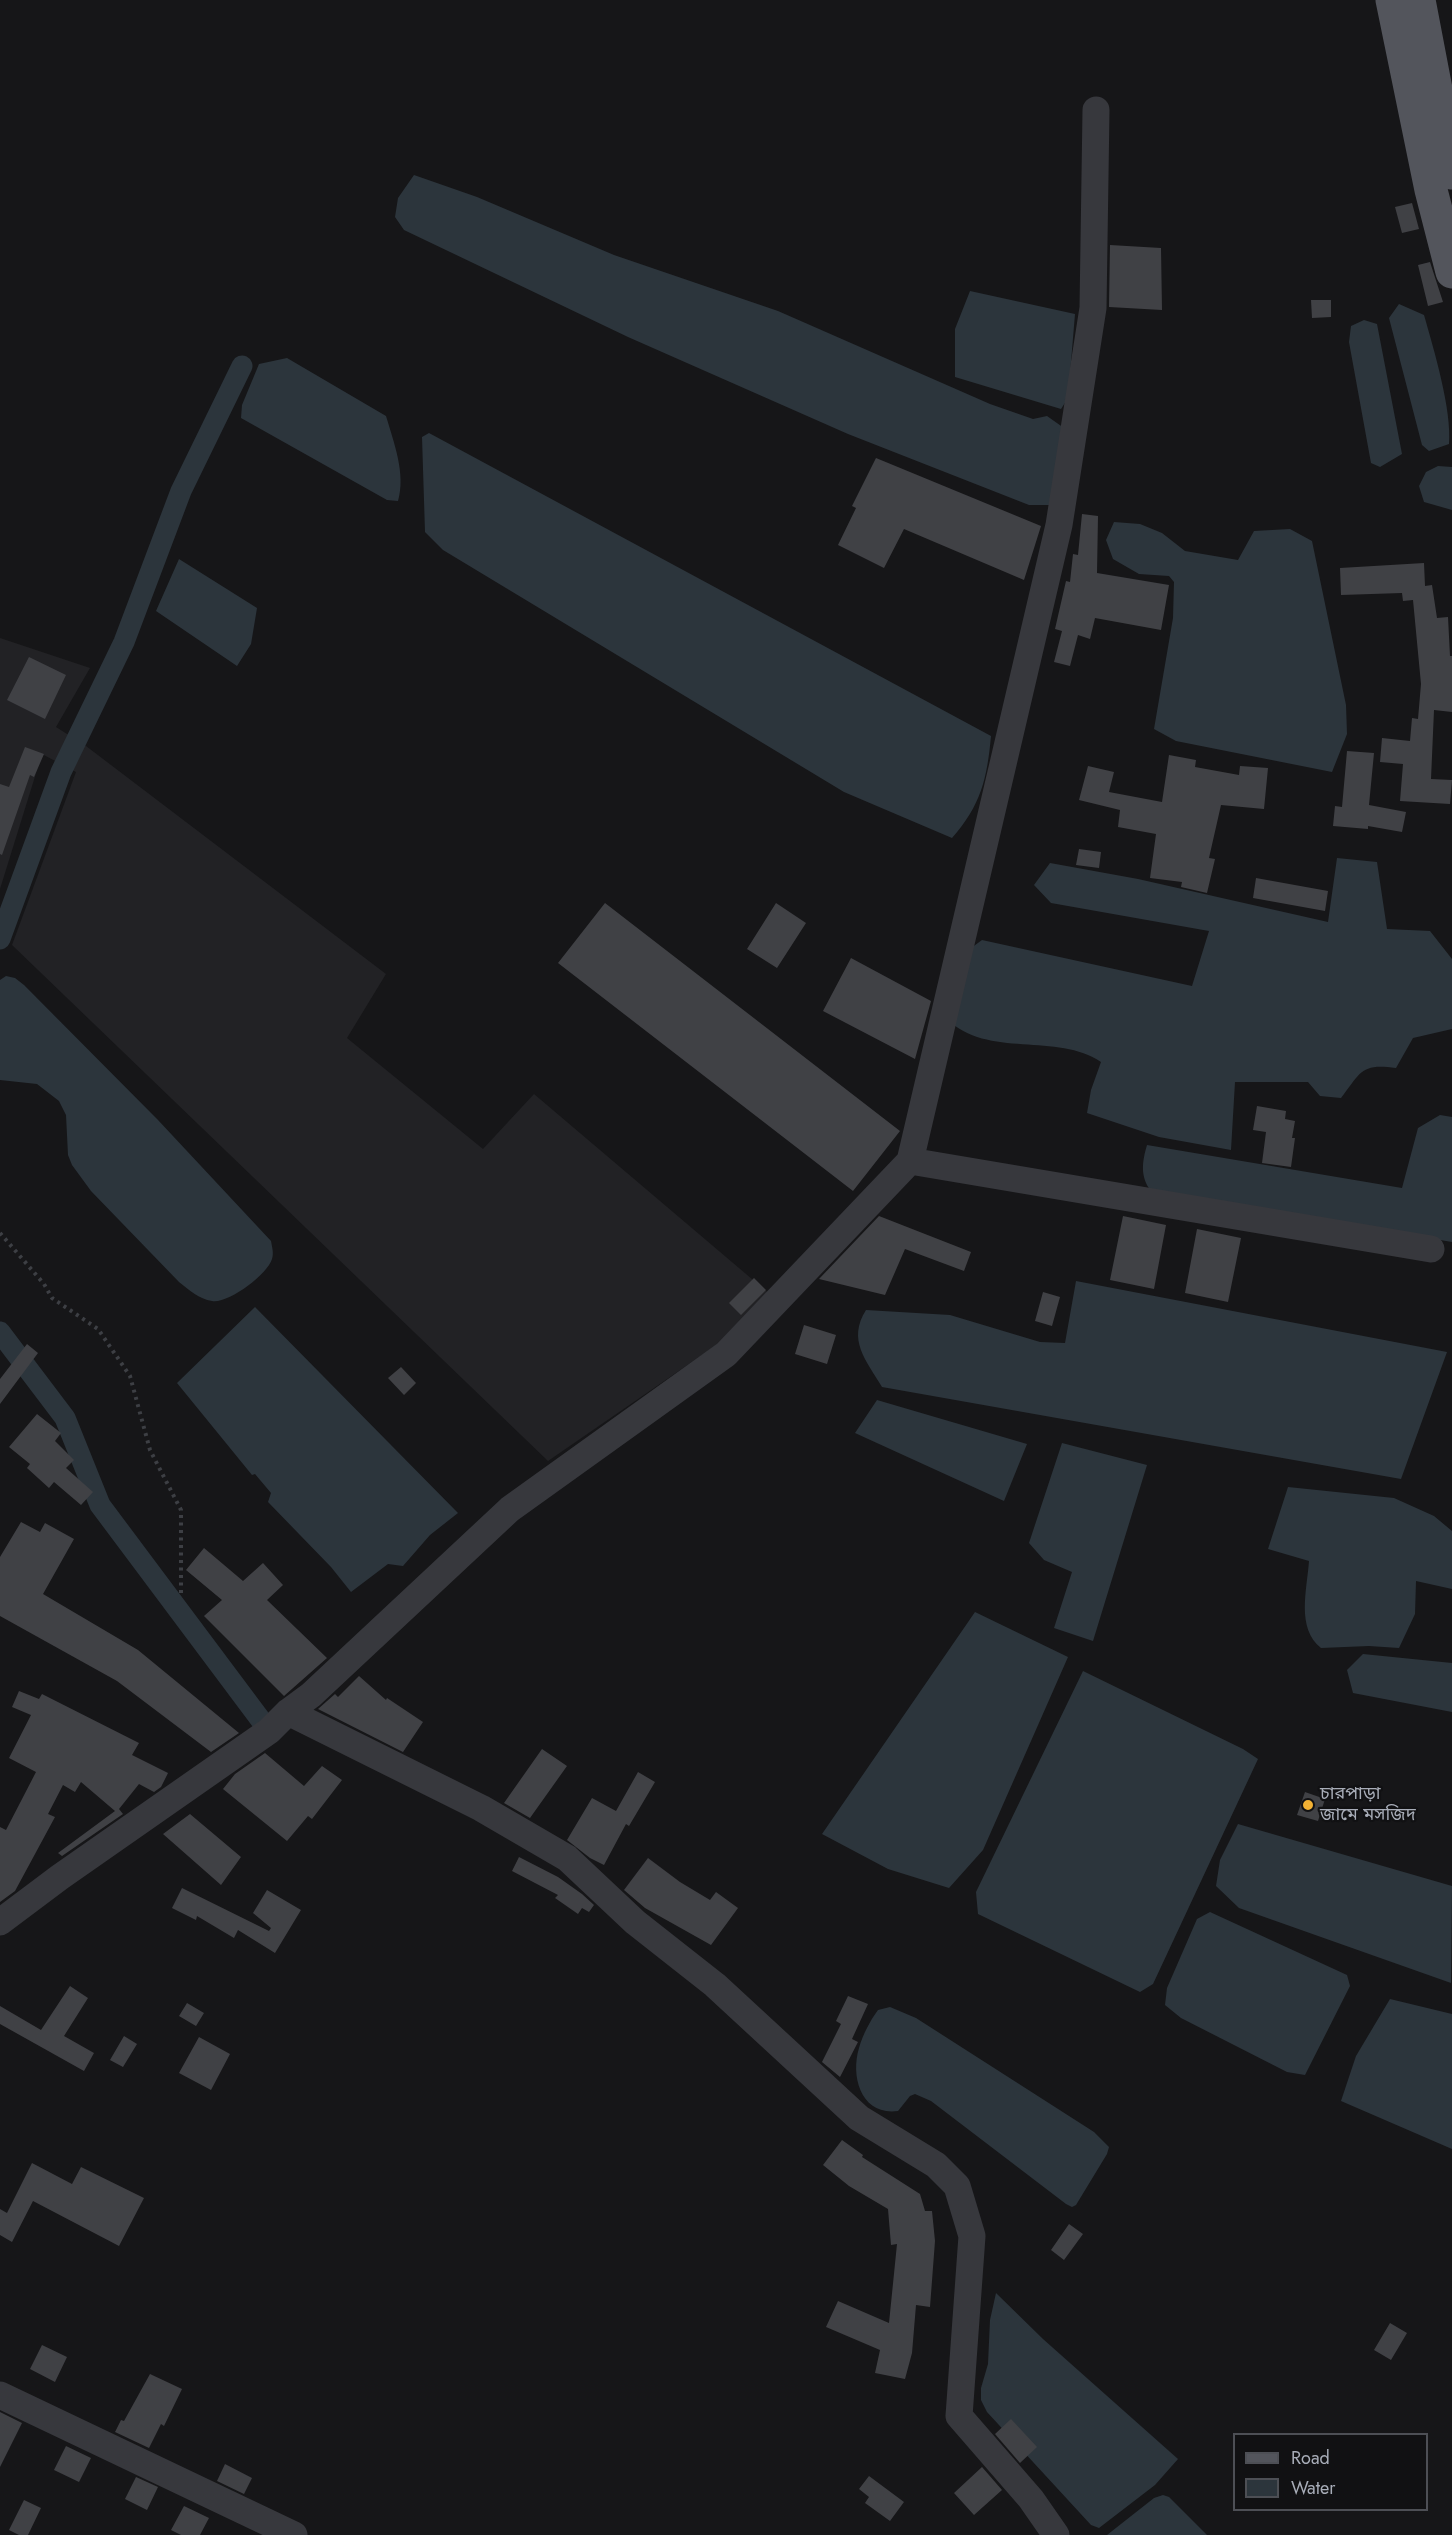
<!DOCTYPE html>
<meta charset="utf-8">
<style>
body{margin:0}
#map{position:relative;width:1452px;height:2535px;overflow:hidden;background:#161618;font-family:Jost,sans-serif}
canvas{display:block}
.legend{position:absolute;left:1233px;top:2433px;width:195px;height:78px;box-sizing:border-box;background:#111113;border:2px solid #4d4f55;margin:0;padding:8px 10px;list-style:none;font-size:18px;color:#a8adb8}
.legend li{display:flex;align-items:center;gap:12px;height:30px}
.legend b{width:30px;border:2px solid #4d4f55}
</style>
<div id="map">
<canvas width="1452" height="2535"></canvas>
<ul class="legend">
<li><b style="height:8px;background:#53555c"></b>Road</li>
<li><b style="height:16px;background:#2c353c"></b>Water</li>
</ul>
</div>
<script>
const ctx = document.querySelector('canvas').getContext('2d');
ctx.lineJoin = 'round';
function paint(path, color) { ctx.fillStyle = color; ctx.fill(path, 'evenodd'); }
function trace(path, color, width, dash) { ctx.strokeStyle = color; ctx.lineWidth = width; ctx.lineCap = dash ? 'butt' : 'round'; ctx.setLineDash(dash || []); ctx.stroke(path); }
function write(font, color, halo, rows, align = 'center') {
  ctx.font = font + ' Jost,"Noto Sans Bengali",sans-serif'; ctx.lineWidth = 4.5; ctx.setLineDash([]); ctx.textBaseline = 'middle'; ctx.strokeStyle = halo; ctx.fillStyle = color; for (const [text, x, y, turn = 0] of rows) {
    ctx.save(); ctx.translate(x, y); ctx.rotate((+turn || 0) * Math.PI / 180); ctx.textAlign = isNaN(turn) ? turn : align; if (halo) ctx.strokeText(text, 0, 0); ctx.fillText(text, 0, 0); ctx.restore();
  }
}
const built = new Path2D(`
 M0,638L90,668L56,727L86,746L386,974L347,1038L483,1149L534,1094L779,1302L548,1461L12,945L76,772L42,754L0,889Z`);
const water = new Path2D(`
 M414,175L477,197L614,255L778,311L990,404L1033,419L1047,416L1064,428L1051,505H1029L848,434L628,337L404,230L395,217L398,198Z
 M970,291L1075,314L1068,398L1061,409L955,377V329Z
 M1399,304L1424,315C1434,350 1452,410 1449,444L1429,451L1422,445L1389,318Z
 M1364,320L1377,324L1402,454L1380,467L1371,463L1349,342L1351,326Z
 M287,358L386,416C394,443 406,474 398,501L387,500L241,418L242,405L259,364Z
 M429,433L991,736C987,779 981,805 952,838L844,792L443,550L425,532L422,437Z
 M1438,466L1452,467V510L1424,502L1419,486L1426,472Z
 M1114,522L1140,524L1162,533L1185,551L1238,560L1254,531L1290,529L1312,541L1346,705L1347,734L1332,772L1176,741L1154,729L1173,618L1174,582L1169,576L1139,574L1113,559L1106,540Z
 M179,559L257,608L251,644L237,666L156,611Z
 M1337,858L1377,862L1387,929L1430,931L1452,959V1029L1413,1038L1396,1068C1361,1063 1361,1072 1341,1098L1320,1096L1308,1082H1235L1231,1150L1159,1137L1087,1113L1091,1090L1101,1062C1058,1032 987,1059 947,1019L967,951L982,940L1192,986L1209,931L1051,903L1034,885L1050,863L1138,879L1328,922Z
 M6,976L15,978L24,985L158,1120L271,1241C272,1247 274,1253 272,1259C267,1275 228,1304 212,1301C199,1299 189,1290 179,1282L91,1191L72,1165L68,1155L66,1115L59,1101L37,1084L0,1080V980Z
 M1440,1115L1452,1117V1242L1151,1191C1140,1177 1142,1162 1147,1145L1402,1188L1418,1128Z
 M1076,1281L1447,1352L1401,1479L882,1387C866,1360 847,1340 866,1310L950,1315L1040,1342L1065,1343Z
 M255,1307L458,1513L430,1535L403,1566L388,1564L351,1592L331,1567L268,1502L271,1493L255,1474L252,1475L177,1383Z
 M877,1400L1027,1444L1004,1501L855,1433Z
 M1062,1443L1147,1465L1093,1641L1054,1628L1072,1572L1044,1560L1029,1543Z
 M1288,1487L1394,1498L1434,1516L1452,1531V1589L1416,1581L1415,1614L1399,1648L1369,1646L1321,1648C1296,1628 1307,1590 1309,1561L1268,1549Z
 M975,1612L1068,1657L983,1850L949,1888L888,1869L822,1834Z
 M1363,1654L1452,1663V1712L1353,1693L1347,1670Z
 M1083,1671L1243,1749L1258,1759L1153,1984L1140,1992L978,1914L976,1892Z
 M1238,1824L1452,1886L1451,1983L1239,1908L1216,1886L1220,1860Z
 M1210,1912L1347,1975L1350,1986L1305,2075L1287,2072L1181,2018L1165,2005L1167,1988L1197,1919Z
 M1390,1999L1452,2014V2149L1341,2101L1356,2056Z
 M890,2007L916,2018L1094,2132L1109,2147L1107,2154L1076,2205L1072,2207L1066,2204L931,2101L915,2094L910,2096L898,2111C862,2116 850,2078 859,2048C863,2034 870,2021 878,2010Z
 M996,2293L1043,2339L1178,2459L1155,2485L1099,2528L1091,2525L987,2412L981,2400V2388L988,2364L990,2320Z
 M1163,2495L1169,2497L1207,2535H1107L1154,2498Z`);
const canal = new Path2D(`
 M0,939L61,772L124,642L181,491L242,366
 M0,1332L65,1418L100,1505L269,1731`);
const building = new Path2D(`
 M1412,203L1419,229L1402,233L1395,207Z
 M1110,245L1161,248L1162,310L1109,307Z
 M1430,262L1443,302L1428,306L1418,265Z
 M1311,300H1331V317L1312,318Z
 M876,458L1041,526L1024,580L904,529L884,568L838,545L856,508L852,506Z
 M1082,514L1098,516L1097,573L1169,585L1161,630L1095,618L1090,639L1078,635L1070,666L1054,662L1062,631L1055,629L1066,581L1070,582L1073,554L1078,555Z
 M1424,563L1425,586L1432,585L1437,618L1448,617L1450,656H1452V712L1434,710L1431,779L1452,780L1450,804L1400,801L1403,764L1380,762L1382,738L1410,741L1412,718L1418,719L1421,684L1413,600L1403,601L1402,593L1341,595L1340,568Z
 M29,657L66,675L45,719L7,700Z
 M25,747L44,754L34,777L30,775L2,855L0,854V784L9,787Z
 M1347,751L1374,753L1369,805L1406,812L1402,832L1368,826V829L1333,826L1335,806L1342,807Z
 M1169,755L1196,760L1195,767L1239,775L1240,766L1268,768L1264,809L1221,805L1209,858L1215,859L1207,893L1181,887L1182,882L1150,878L1156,834L1118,827L1120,810L1079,800L1088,766L1114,772L1109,792L1162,802Z
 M1079,849L1101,852L1099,868L1076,865Z
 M1256,878L1328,891L1325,911L1253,898Z
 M605,903L900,1131L853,1191L558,963Z
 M776,903L806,923L777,968L747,949Z
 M851,958L931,1001L915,1059L823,1011Z
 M1257,1106L1286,1111L1285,1119L1295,1121L1292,1138H1295L1291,1167L1262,1163L1266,1132L1253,1130Z
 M879,1216L971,1252L964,1271L905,1249L885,1295L819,1279Z
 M1123,1216L1166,1225L1154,1289L1110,1280Z
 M1197,1229L1241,1238L1228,1302L1185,1293Z
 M754,1278L766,1290L741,1315L729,1303Z
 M1043,1292L1060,1297L1052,1326L1035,1321Z
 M804,1325L836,1335L827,1364L795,1354Z
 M27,1344L38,1353L0,1404V1379Z
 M401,1367L416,1383L404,1395L388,1378Z
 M37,1414L61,1433L55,1441L74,1460L66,1468L93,1492L81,1505L54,1482L49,1488L27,1468L30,1464L9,1447Z
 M21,1522L40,1532L45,1523L74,1539L43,1594L138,1650L239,1733L211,1752L117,1681L0,1616V1557Z
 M204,1548L243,1581L263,1563L283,1585L267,1600L327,1658L284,1696L204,1616L222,1600L186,1570Z
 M359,1676L386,1700L387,1698L423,1722L403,1752L318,1709L335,1694L338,1697Z
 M19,1691L39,1699L42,1694L139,1743L132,1755L168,1773L161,1787L154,1792L139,1784L119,1809L123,1814L62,1856L58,1853L115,1811L81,1782L75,1792L63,1785L48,1814L55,1817L15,1891L0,1902V1827L6,1830L36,1772L9,1758L31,1715L12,1707Z
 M542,1749L567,1766L530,1818L504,1803Z
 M265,1753L304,1786L322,1766L342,1780L312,1819L308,1816L287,1841L223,1789L235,1774Z
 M638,1772L655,1782L629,1826L626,1824L604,1865L590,1858L567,1840L592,1798L616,1811Z
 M1305,1792L1325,1799L1318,1821L1297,1815Z
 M190,1814L241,1857L221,1885L163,1834Z
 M519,1857L558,1877L582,1894L594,1905L589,1912L582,1908L578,1914L555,1898L558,1895L512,1871Z
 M648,1858L680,1882L710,1900L716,1892L738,1908L711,1945L645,1908L624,1890Z
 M182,1888L269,1931L271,1928L253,1913L267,1890L301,1910L275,1953L238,1930L234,1938L197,1916L196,1920L172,1908Z
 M70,1986L88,1998L64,2036L94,2053L84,2071L0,2024V2006L41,2030Z
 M848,1996L868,2004L852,2039L858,2042L840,2077L822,2062L841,2024L836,2021Z
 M187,2003L204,2013L196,2026L179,2016Z
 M124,2036L137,2044L123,2067L110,2060Z
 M199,2037L230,2054L211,2090L179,2073Z
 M842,2140L863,2155L862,2157L920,2194L925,2211H932L935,2241L930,2307L916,2305L912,2353L905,2379L875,2373L880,2350L826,2327L838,2301L889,2323L897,2244L891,2245L888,2209L849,2186L823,2165Z
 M32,2163L72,2184L81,2167L144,2198L119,2246L33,2201L12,2242L0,2235V2209L7,2213Z
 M1069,2224L1083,2234L1064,2260L1051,2250Z
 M1390,2323L1407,2333L1391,2360L1374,2350Z
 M42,2345L67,2357L55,2382L30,2369Z
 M150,2374L182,2389L164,2426L161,2424L149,2448L115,2432L121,2420L124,2421Z
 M0,2412L22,2423L0,2467Z
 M1011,2419L1037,2447L1020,2463L995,2434Z
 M66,2446L91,2458L79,2482L54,2470Z
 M225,2464L252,2478L244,2494L217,2481Z
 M982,2467L1002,2490L974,2515L954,2493Z
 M869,2476L904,2502L890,2521L865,2503L869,2497L859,2489Z
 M136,2477L158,2487L147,2510L125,2499Z
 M24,2500L41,2508L28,2535H19L9,2530Z
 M184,2506L209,2518L200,2535H181L171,2530Z`);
const path = new Path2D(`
 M0,1233L44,1284L52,1298L98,1329L130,1376L150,1450L181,1510V1595`);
const minor = new Path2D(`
 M910,1161L1431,1249
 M288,1712L481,1808L567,1858L635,1922L715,1985L859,2118L936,2165L957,2186L972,2236L959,2416L1031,2499L1056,2535
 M0,1922L60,1877L269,1731L288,1712L311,1695L510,1509L726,1354L910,1161L1059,525L1093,308L1096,110
 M0,2395L294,2535`);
const major = new Path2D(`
 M1392,0L1431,190L1452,272
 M1419,0L1452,173`);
const markers = [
 [1308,1805,6,"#f2b134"]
];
const poiNames = [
 ["চারপাড়া",1320,1795],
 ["জামে মসজিদ",1320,1816]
];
paint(built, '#222225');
paint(water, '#2c353c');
trace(canal, '#2c353c', 21);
paint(building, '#404145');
trace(path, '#3d3f44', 4, [3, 4.5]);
trace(minor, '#37383d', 27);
trace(major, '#53555c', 33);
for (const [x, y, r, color] of markers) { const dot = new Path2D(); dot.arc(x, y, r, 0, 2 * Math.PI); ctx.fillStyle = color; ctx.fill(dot); trace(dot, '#111113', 2); }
write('18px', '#a8adb8', '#111113', poiNames, 'left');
</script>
